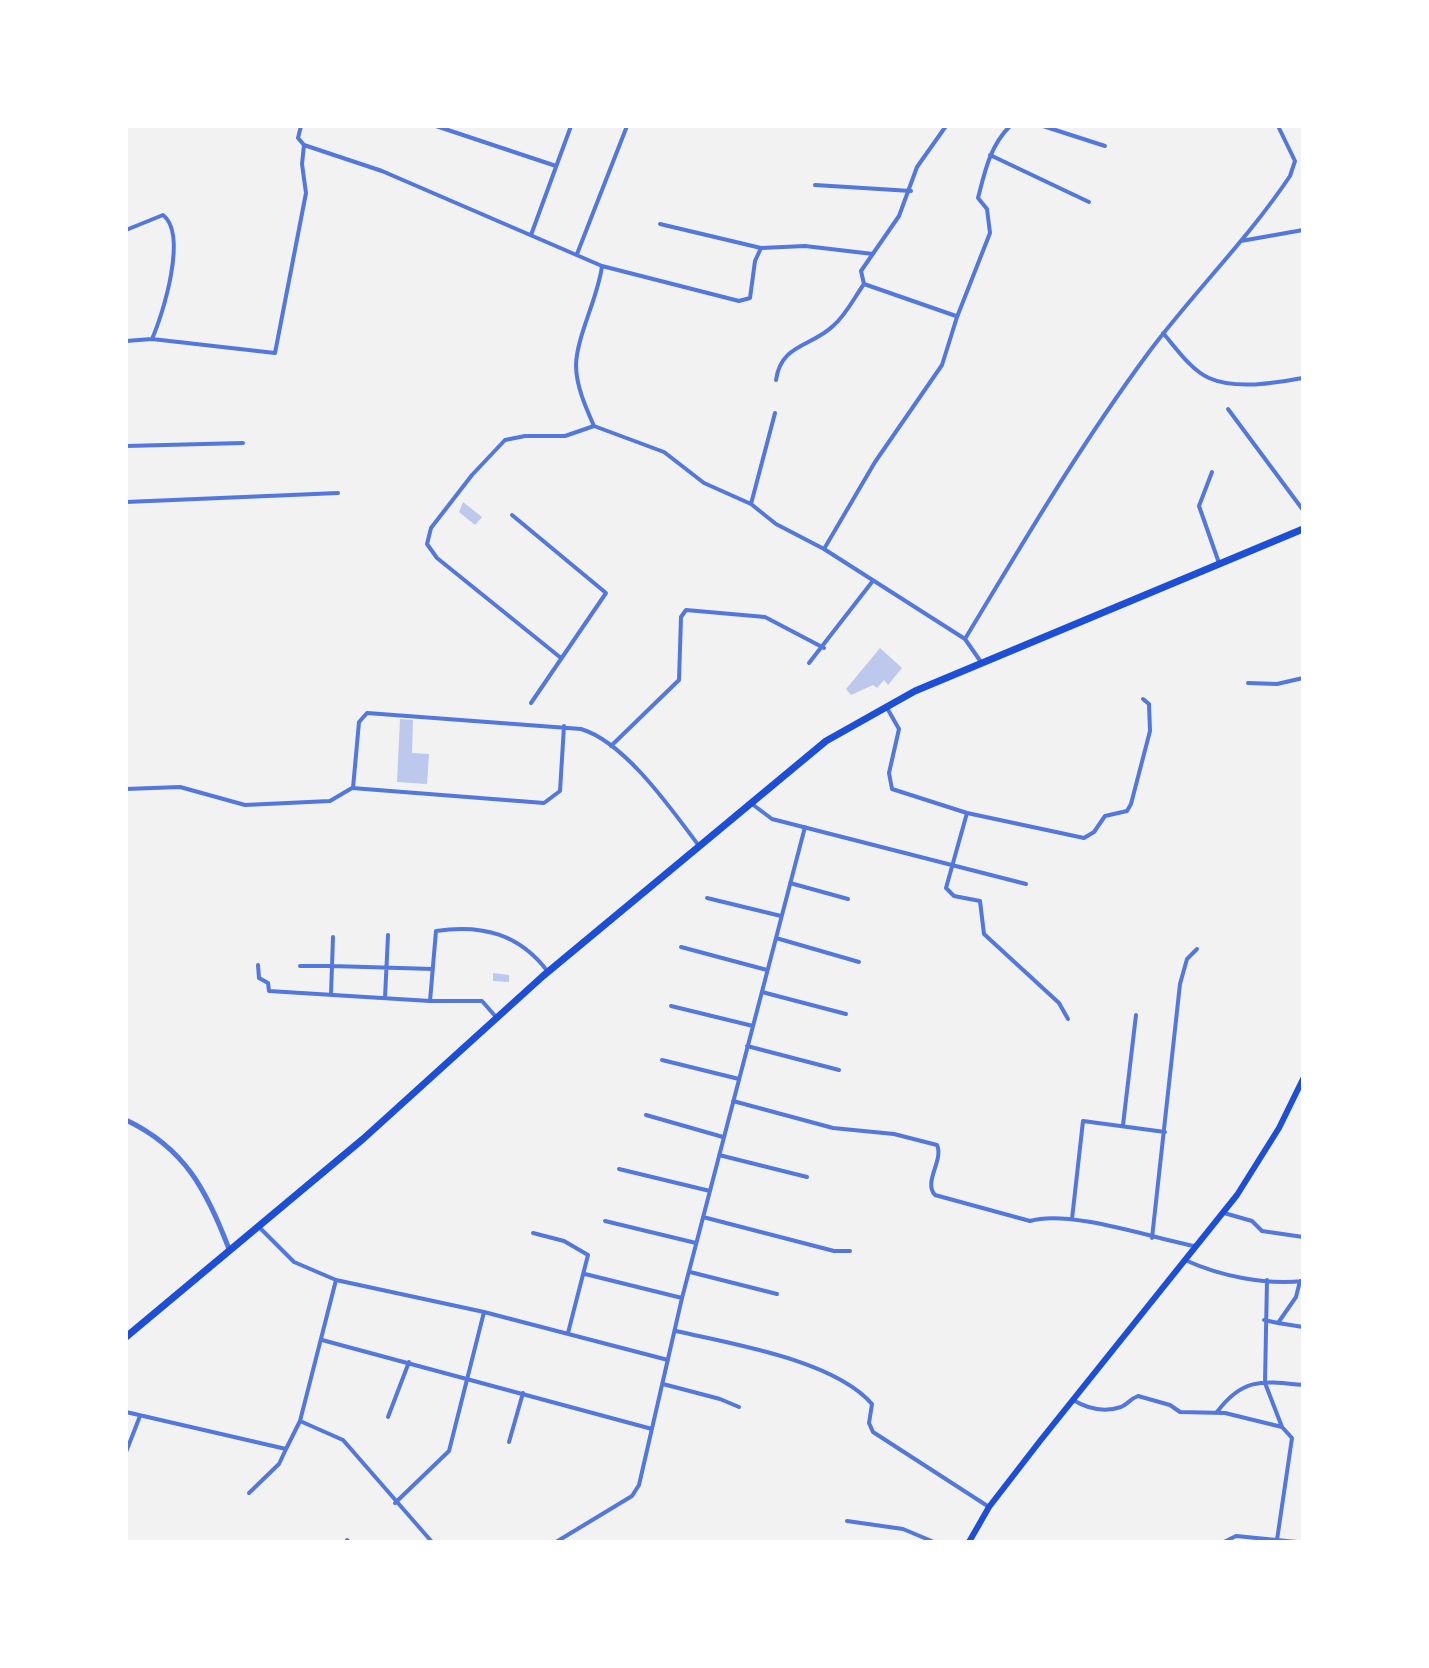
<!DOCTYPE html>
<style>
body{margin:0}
#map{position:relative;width:1429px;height:1668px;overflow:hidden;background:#f2f2f2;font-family:"PT Sans Narrow",sans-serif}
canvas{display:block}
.frame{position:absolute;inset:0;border:128px solid #fff;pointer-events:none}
</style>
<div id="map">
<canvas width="1429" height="1668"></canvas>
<div class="frame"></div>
</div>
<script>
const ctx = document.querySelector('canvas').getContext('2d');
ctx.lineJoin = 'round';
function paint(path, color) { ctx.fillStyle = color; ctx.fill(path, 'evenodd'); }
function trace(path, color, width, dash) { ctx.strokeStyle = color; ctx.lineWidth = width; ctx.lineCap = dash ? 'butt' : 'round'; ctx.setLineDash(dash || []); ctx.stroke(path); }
const building = new Path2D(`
 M463,502L482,517L475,525L459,512Z
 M880,648L902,668L888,685L884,680L877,688L873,685L851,695L846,689Z
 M400,719L413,720L412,753L429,754L427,784L397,782Z
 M493,973L509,975V982L493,981Z`);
const minor = new Path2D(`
 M301,126L298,138L304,145L382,171L602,266L739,301L750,298L755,261L761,248L805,246L873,254
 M436,126L556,166
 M946,126L917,167L899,216L861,271L864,284L956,316
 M1043,126L1105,146
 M990,155L1089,202
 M815,185L911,191
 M660,224L761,248
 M126,230L163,215C188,234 163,314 152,339L126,341
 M531,235L571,126
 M1241,241L1303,230
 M577,254L627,126
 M1163,333C1176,348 1191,370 1209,378C1236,390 1275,383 1303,378
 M152,339L275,353L306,193L302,164L304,145
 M776,380C781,344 811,347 833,326C846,315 854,298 864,284
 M1228,409L1303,510
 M594,426C586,408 576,386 576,365C577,335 598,298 602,266
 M126,446L243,443
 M1212,472L1199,506L1219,563
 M126,502L338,493
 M751,504L775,413
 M512,515L606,593L531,703
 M965,639C1024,541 1081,444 1149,352C1194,292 1248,239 1290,176L1295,161L1278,126
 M561,658L437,558L427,544L431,528L472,475L505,440L525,436H565L594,426L664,452L704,483L751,504L776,524L824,549
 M981,662L965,639L824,549L875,462L942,365L957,317L990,233L987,209L978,198C985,171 990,146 1010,126
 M809,663L872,582
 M1248,683L1277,684L1303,678
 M887,708L899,729L889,773L892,789L967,813L1084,838L1094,832L1105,816L1127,811L1131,804L1150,731L1149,704L1143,699
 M611,746L679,680L681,617L686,610L765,617L824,648
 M353,788L359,722L367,713L581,729C625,742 672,810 699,846
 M126,789L180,787L245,805L330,801L352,788L544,803L560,791L564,726
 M752,804L772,819L1026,884
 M967,813L946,888L954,896L980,901L984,934L1059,1003L1068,1019
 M790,883L848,899
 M707,898L781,916
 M333,937L332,966L433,969
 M776,938L859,962
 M681,947L767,970
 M258,965L259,978L268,983L269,991L430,1001
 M300,966H332L331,994
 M762,992L846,1014
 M385,998L388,935
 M671,1006L753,1026
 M496,1017L482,1001H430L436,931C482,924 520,934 548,972
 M747,1046L839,1070
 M662,1060L739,1079
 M733,1101L833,1128L894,1134L937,1145C944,1160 923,1182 935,1195L1030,1221C1068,1209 1153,1238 1194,1246
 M646,1115L723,1137
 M1123,1125L1136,1015
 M719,1155L807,1177
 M619,1169L710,1191
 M1224,1213L1252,1221L1262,1231L1303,1237
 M703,1217L834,1251H850
 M1072,1219L1083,1121L1165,1132
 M605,1221L696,1243
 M258,1226L294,1262L336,1280L484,1312L668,1360
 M533,1233L564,1241L588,1255L568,1333
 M1152,1238L1180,984L1187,959L1197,949
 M1185,1260C1220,1276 1264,1285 1303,1281
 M690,1272L777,1294
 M585,1274L682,1298
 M1267,1280L1265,1383L1282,1427L1292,1438L1277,1540
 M1264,1320L1278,1323L1296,1297L1300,1281
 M1278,1323L1303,1327
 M676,1331C732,1344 834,1360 872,1404L869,1423L873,1432L989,1507
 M322,1340L652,1429
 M663,1384L720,1399L739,1407
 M1073,1400C1088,1409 1103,1413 1121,1407C1128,1404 1130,1399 1138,1396L1170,1405L1180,1412L1225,1413L1282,1427
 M126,1412L286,1449L300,1421L336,1280
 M1217,1412C1243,1377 1263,1381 1303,1385
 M388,1417L409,1362
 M300,1421L343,1440L432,1542
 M509,1442L523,1393
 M126,1452L140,1416
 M249,1493L279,1464L286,1449
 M395,1503L449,1451L484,1312
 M847,1521L903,1529L934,1542
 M347,1540L349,1542
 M556,1542L632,1496L639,1485L682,1298L805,827
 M1224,1542L1236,1536L1297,1542`);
const tertiary = new Path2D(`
 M126,1120C185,1148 207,1191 229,1249`);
const secondary = new Path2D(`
 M969,1542L989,1507L1040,1441L1237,1195L1279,1128L1303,1079`);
const trunk = new Path2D(`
 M126,1337L363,1139L543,976L826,741L915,691L1303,529`);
paint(building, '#bdc9ec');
trace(minor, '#5277de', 4);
trace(tertiary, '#5277de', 5);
trace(secondary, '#1d4ed8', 6);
trace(trunk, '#1d4ed8', 7);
</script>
